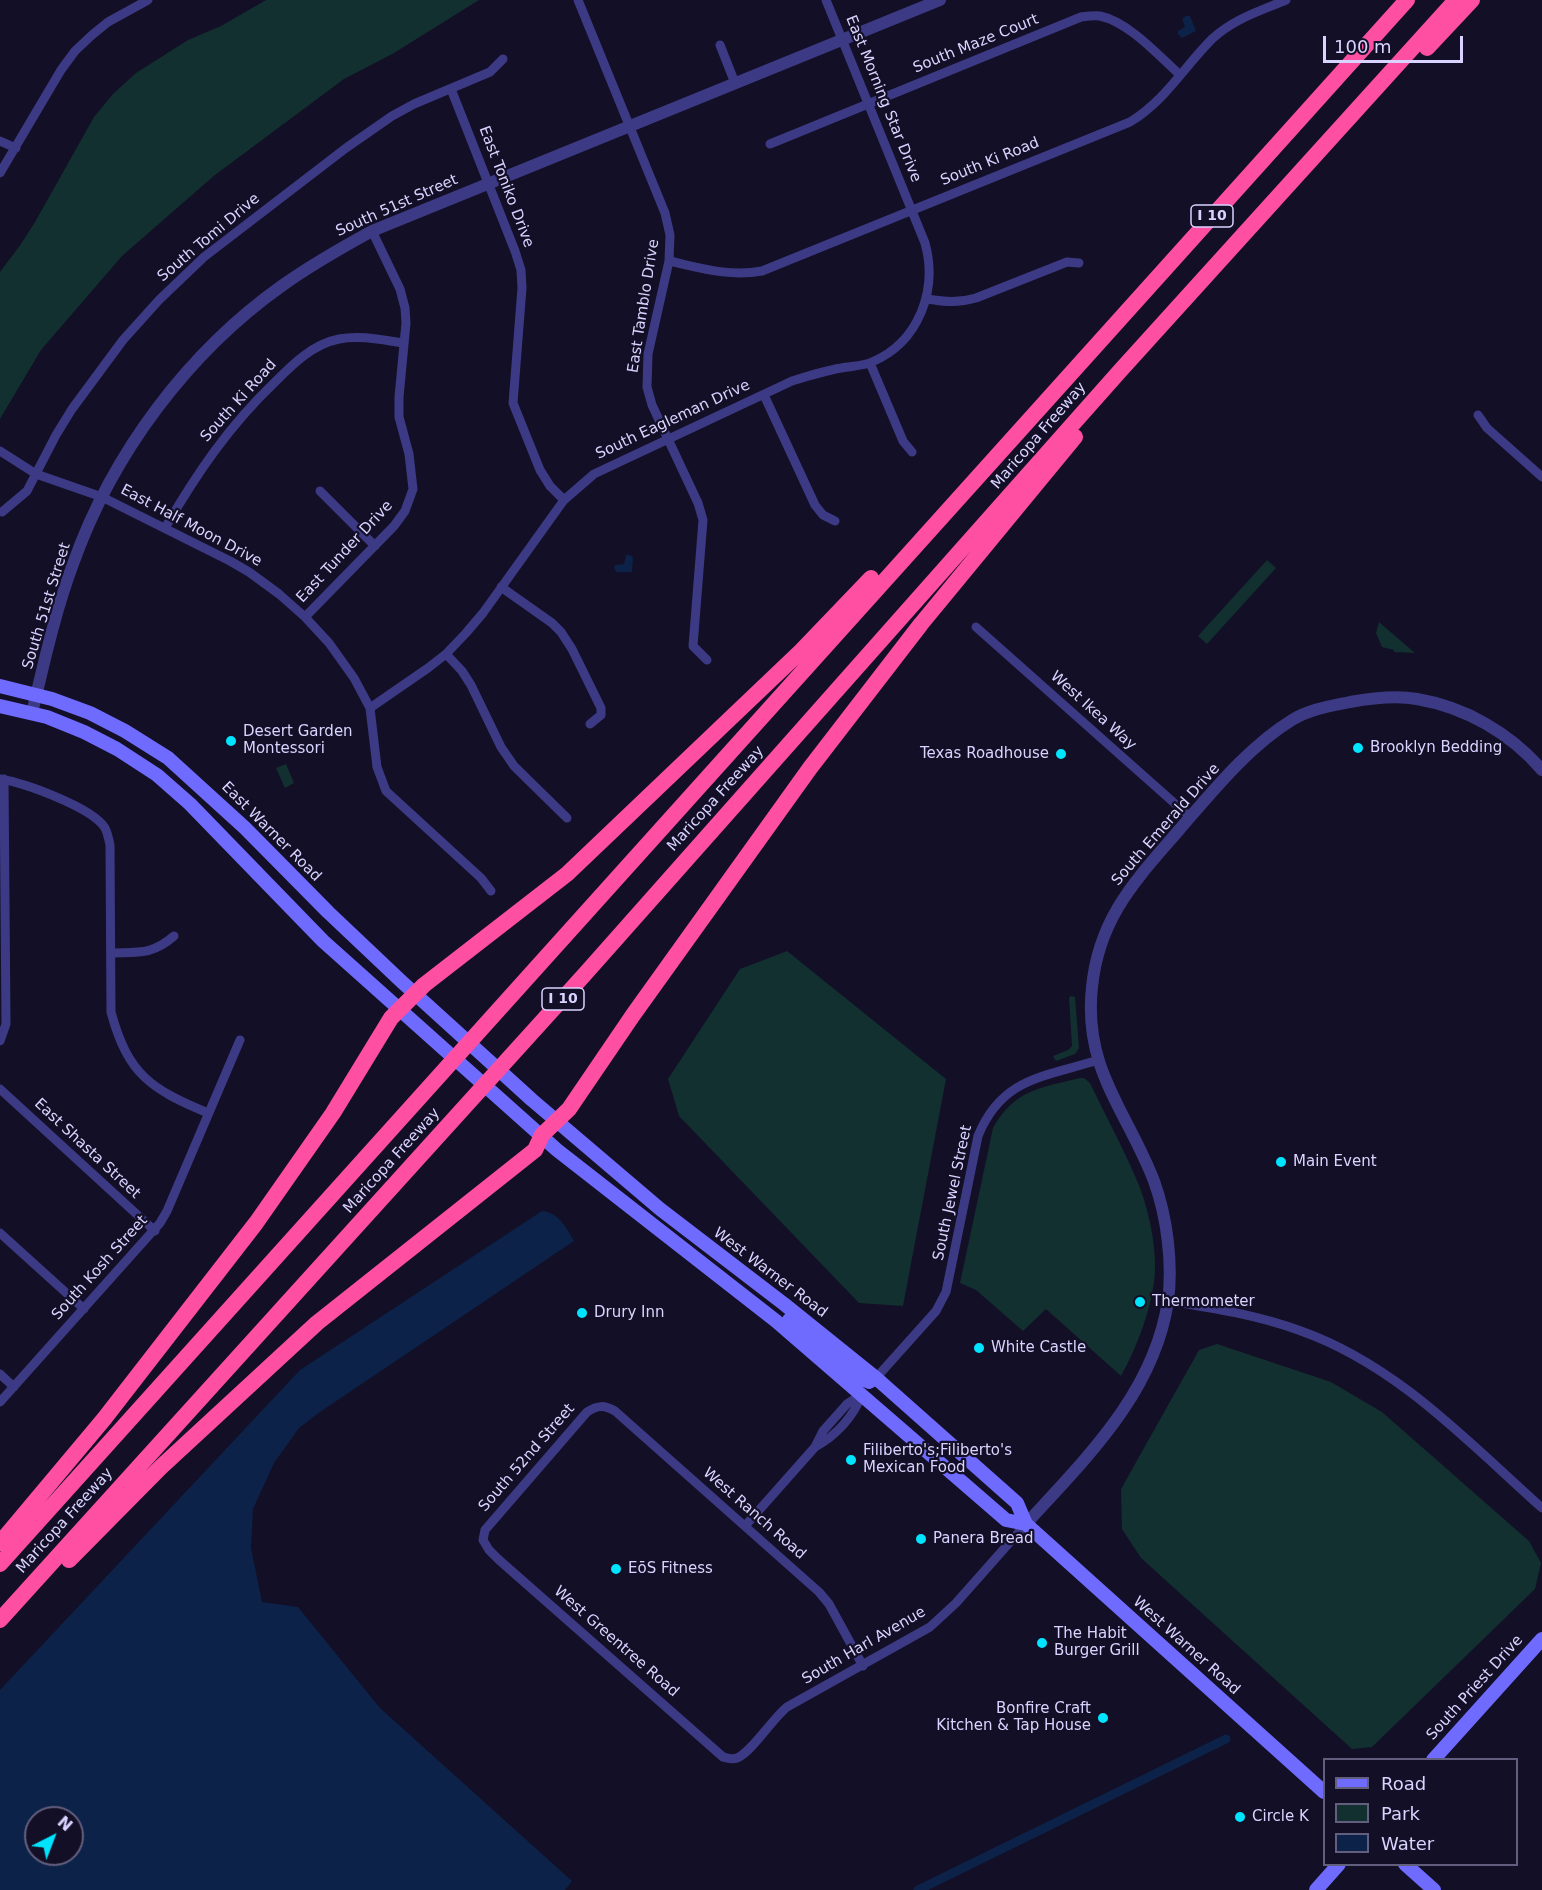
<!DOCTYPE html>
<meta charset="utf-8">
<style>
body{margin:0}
#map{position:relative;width:1542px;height:1890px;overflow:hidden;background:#130f26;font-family:"DejaVu Sans",sans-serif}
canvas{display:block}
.legend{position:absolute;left:1323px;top:1758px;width:195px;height:108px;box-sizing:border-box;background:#130f26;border:2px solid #625e7d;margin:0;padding:8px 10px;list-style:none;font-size:18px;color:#d9d4ff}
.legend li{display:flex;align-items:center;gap:12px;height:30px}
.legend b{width:30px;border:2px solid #625e7d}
.north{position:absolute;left:24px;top:1806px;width:60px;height:60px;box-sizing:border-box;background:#130f26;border:2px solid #625e7d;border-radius:50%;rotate:42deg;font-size:16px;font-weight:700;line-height:24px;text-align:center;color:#d9d4ff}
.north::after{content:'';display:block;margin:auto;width:21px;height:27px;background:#00e5ff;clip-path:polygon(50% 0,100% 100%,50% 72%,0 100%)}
.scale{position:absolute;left:1323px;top:36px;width:140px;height:27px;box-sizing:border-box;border:3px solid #d9d4ff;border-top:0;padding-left:8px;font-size:18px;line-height:21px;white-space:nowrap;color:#d9d4ff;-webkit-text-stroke:4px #130f26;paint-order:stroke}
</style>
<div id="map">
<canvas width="1542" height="1890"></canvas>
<ul class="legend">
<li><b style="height:8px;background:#6f6bff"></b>Road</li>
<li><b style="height:16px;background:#12302f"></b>Park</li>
<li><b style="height:16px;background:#0c2248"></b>Water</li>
</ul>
<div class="north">N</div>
<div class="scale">100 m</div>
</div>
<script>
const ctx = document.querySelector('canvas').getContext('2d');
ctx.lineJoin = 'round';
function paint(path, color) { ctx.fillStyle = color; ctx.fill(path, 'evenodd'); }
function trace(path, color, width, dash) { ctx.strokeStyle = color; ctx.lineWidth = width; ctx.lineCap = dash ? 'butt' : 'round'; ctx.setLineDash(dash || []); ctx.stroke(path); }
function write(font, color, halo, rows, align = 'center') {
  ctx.font = font + ' "DejaVu Sans",sans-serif'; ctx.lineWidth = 4.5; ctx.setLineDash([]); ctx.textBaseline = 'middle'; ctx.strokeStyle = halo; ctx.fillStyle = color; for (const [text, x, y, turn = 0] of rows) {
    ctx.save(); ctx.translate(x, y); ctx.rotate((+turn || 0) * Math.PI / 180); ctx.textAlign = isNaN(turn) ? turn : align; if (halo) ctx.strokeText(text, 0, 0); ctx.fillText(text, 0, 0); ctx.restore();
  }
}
const green = new Path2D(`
 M266,0H479L394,53L344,79L215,175L169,215L122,256L41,350L0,419V272L21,244L35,222L94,117L113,94L136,73L188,40L221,26Z
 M1267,560L1276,568L1207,644L1198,636Z
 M1379,622L1415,653L1394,652V650L1382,647L1376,633Z
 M286,764L294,783L285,788L276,768Z
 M787,951L946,1079L903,1306L859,1303L679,1116L668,1079L740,969Z
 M1071,996L1075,997L1079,1048L1075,1054L1056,1061L1053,1056L1068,1050L1072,1046L1069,998Z
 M1080,1078H1084L1090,1083C1105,1114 1122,1146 1136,1178C1148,1206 1156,1242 1155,1272C1153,1305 1137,1348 1121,1376L1046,1309L1023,1331L976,1290L960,1283L993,1128C1015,1089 1040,1088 1080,1078Z
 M1217,1344L1331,1382L1382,1412L1529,1541L1541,1563L1535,1589L1372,1747L1352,1749L1331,1730L1141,1558L1122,1529L1121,1489L1199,1350Z`);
const water = new Path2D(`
 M1186,16H1190L1196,31L1182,38L1178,34V31L1185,27L1182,19Z
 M626,555H629L633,557L632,572H616L614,567L616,565L624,564Z
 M542,1211C558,1212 567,1228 574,1241L320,1412L299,1428L274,1463L253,1509L251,1548L262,1602L298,1607L380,1708L572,1881L565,1890H0V1690L300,1370ZM36,1818H72V1854H36Z`);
const canal = new Path2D(`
 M918,1890L1226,1739`);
const minor = new Path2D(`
 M578,0L665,213L670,235L669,261L648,354L647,387L652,405L698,503L703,520L693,646L707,660
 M720,45L735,83
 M451,89L515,251L521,270L522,288L513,403L540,470L550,486L564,500
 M0,141L16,148
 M770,144L1081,17C1088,16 1094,15 1100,16C1129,22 1159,56 1180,75
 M0,173L61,70L75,51L92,35L108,22L148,0
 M669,261C701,268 729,277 762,271L1130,122C1165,101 1184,67 1212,39C1233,19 1260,11 1286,0
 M927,299C945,302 959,303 976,298L1067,262L1079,263
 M870,363L903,441L912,452
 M764,395L815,505L823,515L835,521
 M1478,415L1487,428L1542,477
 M0,451L36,474L102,497L230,561L249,572L279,594L305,617L329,643L354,678L370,708L377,767L386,791L481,878L491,891
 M320,491L375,546
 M2,512L27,491L56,435L72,409L123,340L159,300L204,257L346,148L392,116L414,104L490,72L503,59
 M165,528C197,473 229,426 275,382C293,364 313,344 339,339C361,335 382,340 403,343
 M501,587L552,623L561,632L572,649L601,708V715L590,724
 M305,617L394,526L405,511L413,489L409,454L399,417V397L406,323L405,308L400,289L372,231
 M976,627L1190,817
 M446,654L462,671L471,685L501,747L514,766L567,818
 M370,708L428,668L446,654L466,633L483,613L564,500L594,474L792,381C808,376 824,371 841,368C851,366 863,366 872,362C919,342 938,290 925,243L826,0
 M0,779C24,783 92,807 105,828C107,832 109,840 110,845L111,1012C128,1075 151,1089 208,1113
 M111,953C139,952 152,955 174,936
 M0,1041L6,1024L4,779
 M0,1089L155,1231
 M0,1233L84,1309
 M1168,1301C1213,1308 1258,1315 1301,1331C1397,1365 1468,1442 1542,1508
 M0,1374L14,1387
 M876,1378L936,1311L946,1292L978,1136C1002,1077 1045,1077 1098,1060
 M0,1402L160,1223L167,1211L240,1040
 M815,1447C836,1436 854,1416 862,1394
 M745,1526L815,1447L823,1431L847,1404L862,1394
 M863,1666L829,1604L819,1592L615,1411C604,1405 598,1405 587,1412L485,1530L483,1540L489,1550L498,1559L723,1757C728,1758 732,1760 737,1758C752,1752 772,1719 787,1707L930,1627L956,1603L1026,1524`);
const tertiary = new Path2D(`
 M32,713C44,663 55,612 73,564C112,454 188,352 283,285C311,265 341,248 372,231L940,0
 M1026,1524C1085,1459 1154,1394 1168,1301C1173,1263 1167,1217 1154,1181C1127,1111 1083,1069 1092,987C1099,917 1136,880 1179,830C1213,791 1248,747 1292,720C1310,709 1331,706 1350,702C1372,698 1395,695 1417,699C1465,707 1510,733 1542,770`);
const secondary = new Path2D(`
 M0,686L52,699L90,713L125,731L168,758L245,828L328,912L402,982L532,1100L660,1209L784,1304L876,1378L1017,1503L1026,1524L1324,1792
 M0,706L47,717L84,732L117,749L157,775L190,804L323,941L557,1150L776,1321L1006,1520L1026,1524
 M789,1320L858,1377L869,1382L876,1378
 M1433,1760L1542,1639
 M1405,1864L1434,1890
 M1316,1890L1339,1864`);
const motorway = new Path2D(`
 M1427,48L1472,0
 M0,1543L104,1419L256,1223L333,1113L391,1018L424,985L567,874L801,651L871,578
 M69,1560L161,1467L317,1323L535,1150L542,1135L569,1109L633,1015L810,768L921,624L1075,437
 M0,1564L1407,0
 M0,1620L585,974L1119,372L1456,0`);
const markers = [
 [231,741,6,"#00e5ff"],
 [1358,748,6,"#00e5ff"],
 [1061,754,6,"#00e5ff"],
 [1281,1162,6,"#00e5ff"],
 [1140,1302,6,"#00e5ff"],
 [582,1313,6,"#00e5ff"],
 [979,1348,6,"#00e5ff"],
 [851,1460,6,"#00e5ff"],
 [921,1539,6,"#00e5ff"],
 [616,1569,6,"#00e5ff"],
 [1042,1643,6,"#00e5ff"],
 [1103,1718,6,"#00e5ff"],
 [1240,1817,6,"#00e5ff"]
];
const shields = [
 [1212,216,42],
 [563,999,42]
];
const shieldNames = [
 ["I 10",1212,216],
 ["I 10",563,999]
];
const streetNames = [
 ["South Maze Court",976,44,-22],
 ["East Morning Star Drive",883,99,68],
 ["South Ki Road",990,162,-22],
 ["East Toniko Drive",506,187,69],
 ["South 51st Street",397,206,-24],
 ["South Tomi Drive",209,238,-40],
 ["East Tamblo Drive",644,306,-81],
 ["South Ki Road",239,401,-48],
 ["South Eagleman Drive",673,420,-25],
 ["Maricopa Freeway",1039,436,-49],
 ["East Half Moon Drive",191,526,28],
 ["East Tunder Drive",345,552,-47],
 ["South 51st Street",47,606,-73],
 ["West Ikea Way",1093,711,42],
 ["Maricopa Freeway",716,799,-48],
 ["South Emerald Drive",1166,825,-49],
 ["East Warner Road",271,832,45],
 ["East Shasta Street",87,1149,43],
 ["Maricopa Freeway",392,1161,-48],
 ["South Jewel Street",953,1193,-78],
 ["South Kosh Street",100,1268,-48],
 ["West Warner Road",770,1273,37],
 ["South 52nd Street",527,1458,-49],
 ["West Ranch Road",754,1514,41],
 ["Maricopa Freeway",65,1521,-48],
 ["West Greentree Road",616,1642,41],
 ["South Harl Avenue",864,1646,-30],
 ["West Warner Road",1186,1646,42],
 ["South Priest Drive",1475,1688,-48]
];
const poiNames = [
 ["Desert Garden",243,732],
 ["Montessori",243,749],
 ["Brooklyn Bedding",1370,748],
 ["Texas Roadhouse",1049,754,"right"],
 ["Main Event",1293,1162],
 ["Thermometer",1152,1302],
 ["Drury Inn",594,1313],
 ["White Castle",991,1348],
 ["Filiberto's;Filiberto's",863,1451],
 ["Mexican Food",863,1468],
 ["Panera Bread",933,1539],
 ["EōS Fitness",628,1569],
 ["The Habit",1054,1634],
 ["Burger Grill",1054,1651],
 ["Bonfire Craft",1091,1709,"right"],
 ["Kitchen & Tap House",1091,1726,"right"],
 ["Circle K",1252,1817]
];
paint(green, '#12302f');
paint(water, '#0c2248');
trace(canal, '#0c2248', 9);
trace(minor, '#3d3a85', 9);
trace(tertiary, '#3d3a85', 12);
trace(secondary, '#6f6bff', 14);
trace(motorway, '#ff4fa3', 16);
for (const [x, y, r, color] of markers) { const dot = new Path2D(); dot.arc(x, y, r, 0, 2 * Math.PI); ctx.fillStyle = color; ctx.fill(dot); trace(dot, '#130f26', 2); }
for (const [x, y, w] of shields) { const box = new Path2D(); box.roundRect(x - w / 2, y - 11, w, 22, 4.5); ctx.fillStyle = '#130f26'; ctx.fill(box); trace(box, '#d9d4ff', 1.5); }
write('bold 14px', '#d9d4ff', null, shieldNames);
write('15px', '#d9d4ff', '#130f26', streetNames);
write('15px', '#d9d4ff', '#130f26', poiNames, 'left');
</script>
